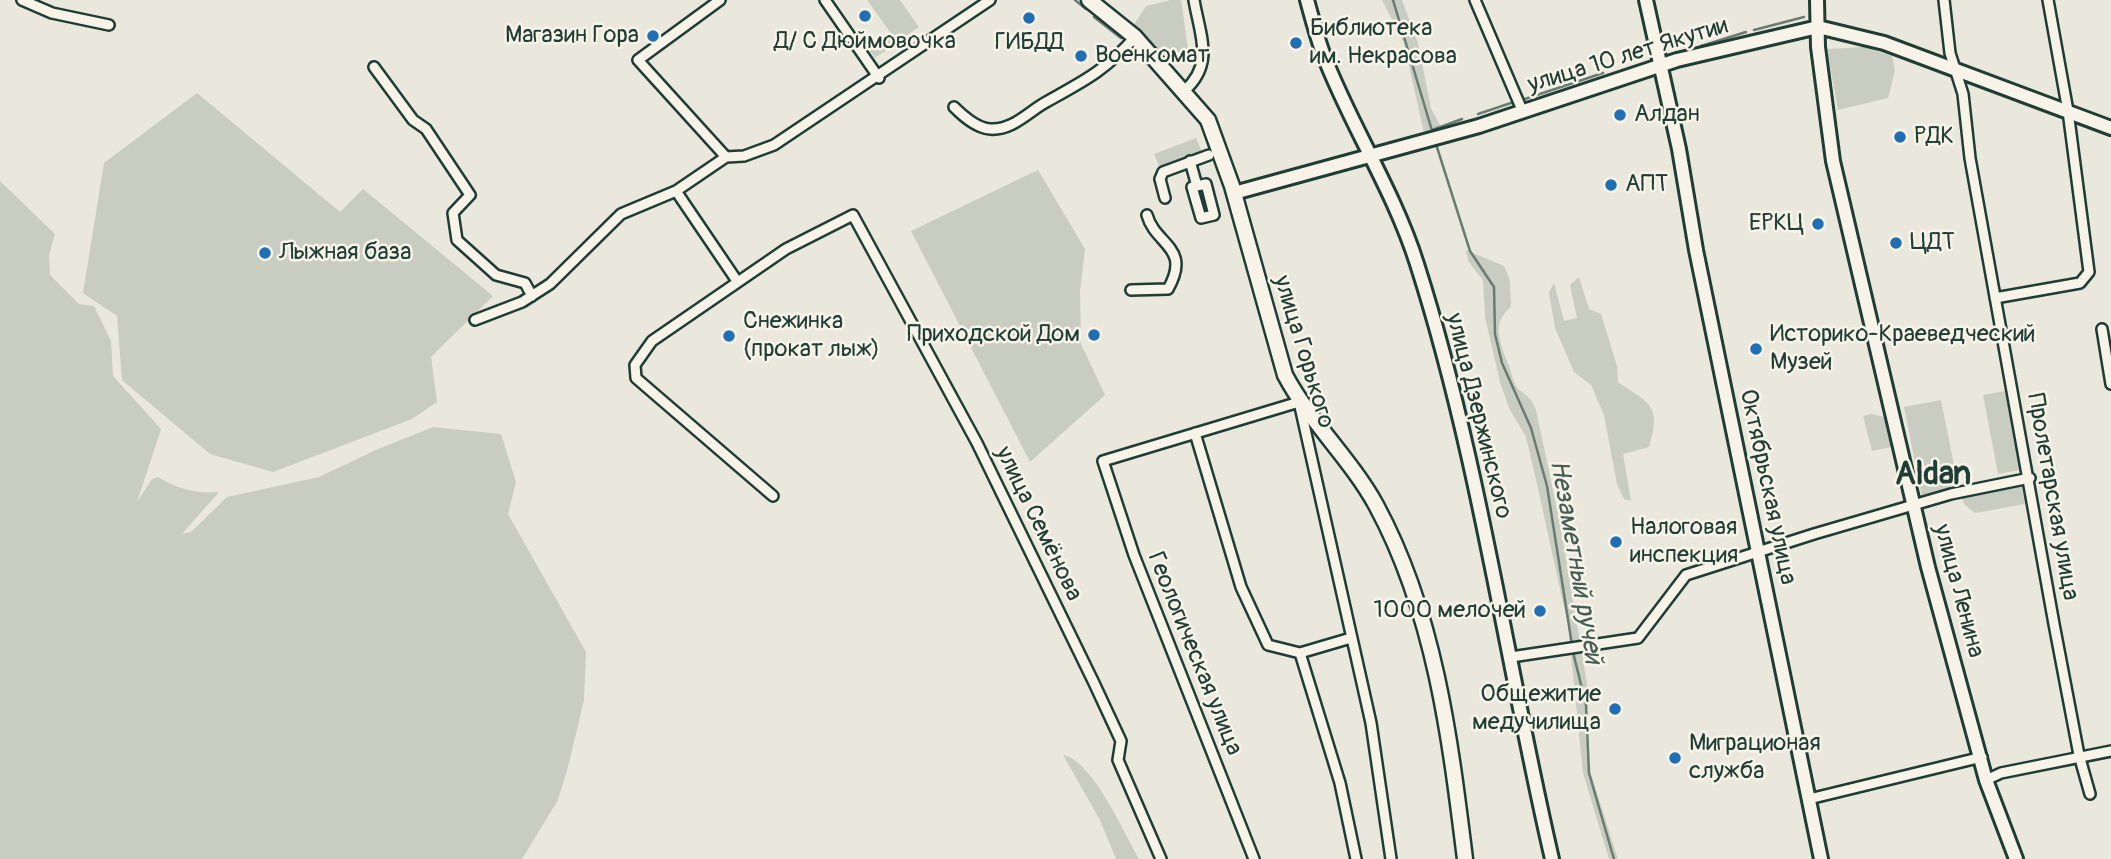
<!DOCTYPE html>
<meta charset="utf-8">
<style>
body{margin:0}
canvas{display:block;background:#eae8dd}
</style>
<canvas width="2111" height="859"></canvas>
<script>
const ctx = document.querySelector('canvas').getContext('2d');
ctx.lineJoin = 'round';
function paint(path, color) { ctx.fillStyle = color; ctx.fill(path, 'evenodd'); }
function trace(path, color, width, dash) { ctx.strokeStyle = color; ctx.lineWidth = width; ctx.lineCap = dash ? 'butt' : 'round'; ctx.setLineDash(dash || []); ctx.stroke(path); }
function write(font, color, halo, rows, align = 'center') {
  ctx.font = font + ' Pangolin,sans-serif'; ctx.lineWidth = 5; ctx.setLineDash([]); ctx.textBaseline = 'middle'; ctx.strokeStyle = halo; ctx.fillStyle = color; for (const [text, x, y, turn = 0] of rows) {
    ctx.save(); ctx.translate(x, y); ctx.rotate((+turn || 0) * Math.PI / 180); ctx.textAlign = isNaN(turn) ? turn : align; if (halo) ctx.strokeText(text, 0, 0); ctx.fillText(text, 0, 0); ctx.restore();
  }
}
const green = new Path2D(`
 M867,0H900L919,27L875,58L868,48L890,32Z
 M1171,0H1181L1189,56L1171,58L1130,31L1146,6Z
 M1382,0H1402L1418,43L1431,108L1442,129L1424,133L1404,43Z
 M1864,47L1892,56L1895,71L1888,98L1838,110L1827,49Z
 M197,93L340,212L363,189L493,296L431,357L437,402L412,419L273,472L210,454L122,380L117,316L83,293L104,163Z
 M1196,138L1205,160L1163,176L1154,154Z
 M1038,170L1085,249L1080,291L1081,344L1105,395L1030,462L911,231Z
 M0,181L55,234L49,255L50,275L79,304L94,306L111,341L113,376L161,429L137,502L152,479L158,477C177,489 197,494 219,492L182,534L191,532L227,497L319,477L378,449L433,427L501,434L516,482L508,514L586,652L584,700L568,767L558,800L522,859H0Z
 M1466,250L1504,266L1510,280L1511,307C1490,323 1501,345 1509,366C1511,372 1513,381 1516,386C1524,397 1529,392 1536,410L1560,523L1589,696L1585,730L1590,771L1618,859H1609L1583,773L1568,625L1537,484L1526,437L1509,408L1500,382L1485,317L1483,280L1468,261Z
 M1579,277L1589,309L1601,314L1617,366L1618,382C1647,403 1663,403 1649,447L1623,454L1631,501L1624,499L1617,484L1604,415L1591,385L1574,372L1555,328L1549,292L1554,283L1564,321L1577,318L1570,285Z
 M2005,391L2020,470L1998,474L1983,395Z
 M1941,400L1959,490L1922,497L1904,407Z
 M1871,414L1884,417L1891,447L1872,451L1863,416Z
 M2021,485L2025,504L1975,513L1964,504L1961,496Z
 M1063,755C1093,761 1124,833 1139,859H1116L1100,820Z`);
const stream = new Path2D(`
 M1075,0L1086,9
 M1393,0L1433,134
 M1094,17L1121,38
 M1754,30L1804,17
 M1701,46L1746,32
 M1661,57L1694,48
 M1522,100L1603,73
 M1478,114L1511,103
 M1432,130L1462,119
 M1435,141L1470,251L1494,287L1495,334L1502,363L1531,428L1547,486L1572,645
 M1573,652L1586,705L1589,773L1614,859`);
const street = new Path2D(`
 M22,0L52,13L109,25
 M720,0L638,60L726,157
 M825,0L879,78
 M1475,0L1522,110
 M1944,0L1950,53L1963,94L1970,158L2054,624L2079,755L2090,794
 M374,67L413,120L426,129L470,195L453,213L457,240L496,275L525,283L532,296
 M1184,91C1215,64 1200,36 1194,0
 M954,107C963,116 976,128 990,129C1013,131 1030,110 1048,101C1084,81 1106,70 1135,37
 M1190,161L1197,186
 M1206,184L1214,215L1201,218L1192,187Z
 M676,191L737,281
 M1165,198L1160,179L1163,172L1209,155
 M1131,290L1168,289C1192,247 1155,245 1147,215
 M1995,298L2080,283L2089,272L2068,111L2048,0
 M475,320L522,302L550,284L621,214L676,191L726,157L744,156L774,145L990,0
 M2102,329L2111,384
 M1195,433L1241,587L1268,645L1300,653L1351,638
 M773,496L636,378L635,365L652,341L786,249L853,215L977,443L1094,683L1121,741L1118,760L1161,859
 M1300,653L1340,783L1356,859
 M1511,657L1638,638L1686,575L1814,534L1951,494L2030,478
 M1986,780L2001,773L2111,751
 M1809,799L1982,757
 M1254,859L1134,555L1103,461L1299,402L1371,723L1391,859`);
const secondary = new Path2D(`
 M1307,0C1312,18 1317,38 1324,56C1351,126 1394,191 1417,264C1479,458 1506,661 1552,859
 M1646,0L1679,149L1696,250L1821,859
 M1817,0L1818,47L1833,161L1928,567L1986,780L2016,859
 M1234,193L1479,126L1677,60L1818,27L1884,43L2111,128`);
const primary = new Path2D(`
 M1089,0L1135,37L1208,120L1232,186L1285,375C1310,422 1350,458 1376,505C1435,614 1450,738 1465,859`);
const markers = [
 [865,16,7,"#1f6fb2"],
 [1029,18,7,"#1f6fb2"],
 [653,36,7,"#1f6fb2"],
 [1296,43,7,"#1f6fb2"],
 [1081,56,7,"#1f6fb2"],
 [1620,115,7,"#1f6fb2"],
 [1900,137,7,"#1f6fb2"],
 [1611,185,7,"#1f6fb2"],
 [1818,224,7,"#1f6fb2"],
 [1896,243,7,"#1f6fb2"],
 [265,253,7,"#1f6fb2"],
 [1094,335,7,"#1f6fb2"],
 [729,336,7,"#1f6fb2"],
 [1756,349,7,"#1f6fb2"],
 [1616,542,7,"#1f6fb2"],
 [1540,611,7,"#1f6fb2"],
 [1615,709,7,"#1f6fb2"],
 [1675,758,7,"#1f6fb2"]
];
const poiNames = [
 ["Библиотека",1310,29],
 ["им. Некрасова",1310,57],
 ["Магазин Гора",639,36,"right"],
 ["Д/ С Дюймовочка",865,42,"center"],
 ["ГИБДД",1029,43,"center"],
 ["Военкомат",1095,56],
 ["Алдан",1634,115],
 ["РДК",1914,137],
 ["АПТ",1625,185],
 ["ЕРКЦ",1804,224,"right"],
 ["ЦДТ",1910,243],
 ["Лыжная база",279,253],
 ["Снежинка",743,322],
 ["(прокат лыж)",743,350],
 ["Приходской Дом",1080,335,"right"],
 ["Историко-Краеведческий",1770,335],
 ["Музей",1770,363],
 ["Налоговая",1630,528],
 ["инспекция",1630,556],
 ["1000 мелочей",1526,611,"right"],
 ["Общежитие",1601,695,"right"],
 ["медучилища",1601,723,"right"],
 ["Миграционая",1689,744],
 ["служба",1689,772]
];
const streetNames = [
 ["улица 10 лет Якутии",1628,56,-17],
 ["улица Горького",1303,352,73],
 ["улица Дзержинского",1478,416,76],
 ["Октябрьская улица",1767,487,78],
 ["Пролетарская улица",2052,497,80],
 ["улица Семёнова",1038,524,64],
 ["улица Ленина",1958,591,75],
 ["Геологическая улица",1194,654,68]
];
const waterNames = [
 ["Незаметный ручей",1575,562,80]
];
const districtNames = [
 ["Aldan",1933,476]
];
paint(green, '#c8ccc1');
trace(stream, '#6a7c72', 2.5);
trace(street, '#1f3d34', 14);
trace(secondary, '#1f3d34', 18);
trace(primary, '#1f3d34', 19);
trace(street, '#f7f3e8', 9);
trace(secondary, '#f7f3e8', 12);
trace(primary, '#f7f3e8', 14);
for (const [x, y, r, color] of markers) { const dot = new Path2D(); dot.arc(x, y, r, 0, 2 * Math.PI); ctx.fillStyle = color; ctx.fill(dot); trace(dot, '#f7f3e8', 2.5); }
write('24px', '#1f3d34', '#f7f3e8', poiNames, 'left');
write('24px', '#1f3d34', '#f7f3e8', streetNames);
write('italic 26px', '#445c53', '#f7f3e8', waterNames);
write('bold 32px', '#1f3d34', '#f7f3e8', districtNames);
</script>
